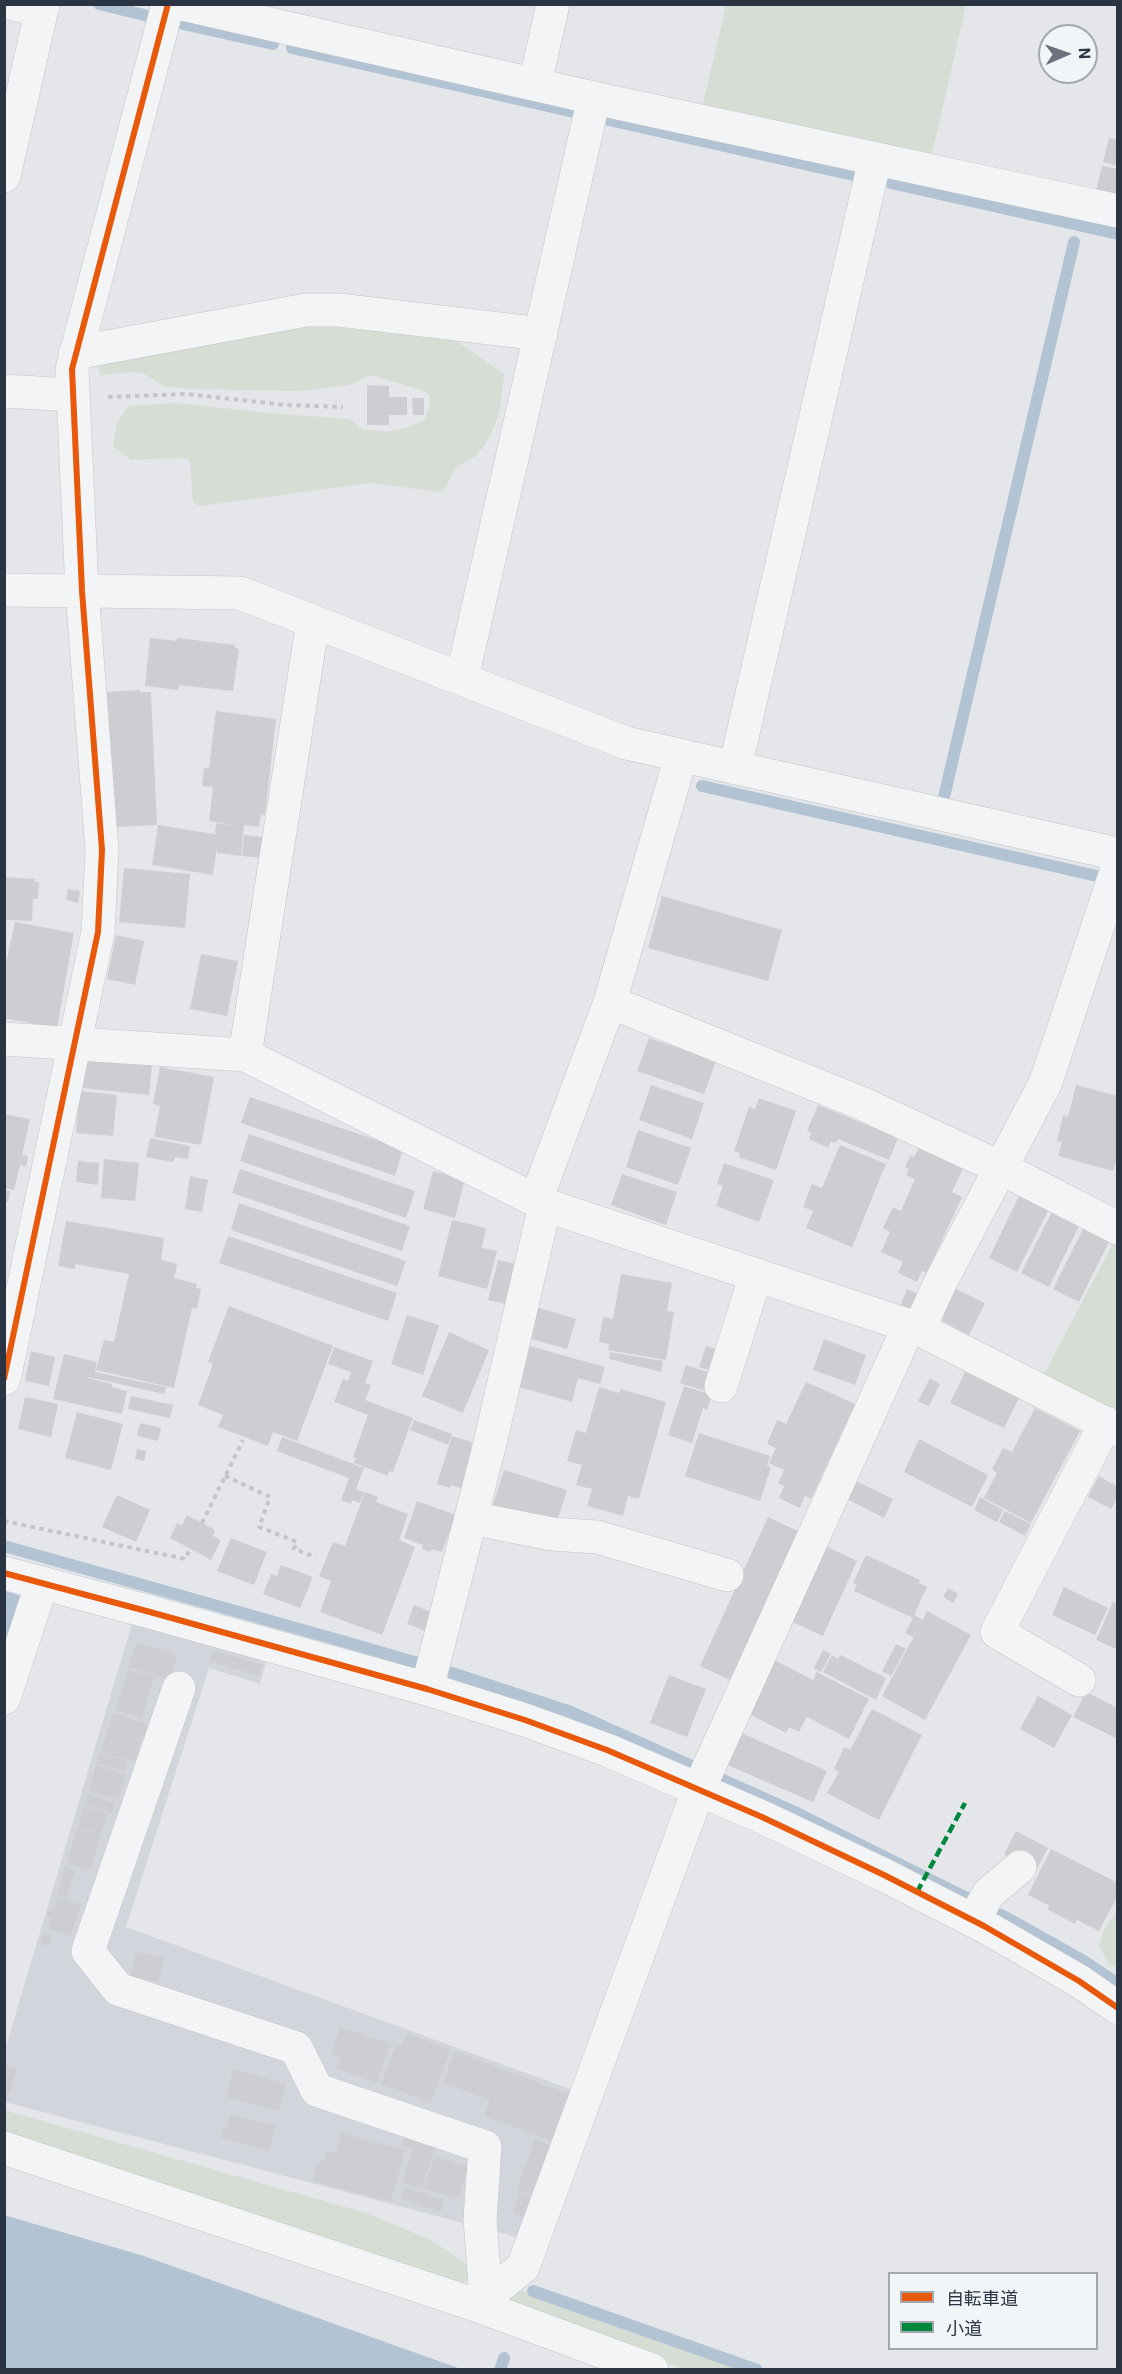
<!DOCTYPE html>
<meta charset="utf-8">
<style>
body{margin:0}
#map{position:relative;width:1122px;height:2374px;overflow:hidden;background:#e4e6e9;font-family:Roboto,"Noto Sans JP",sans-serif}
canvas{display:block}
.frame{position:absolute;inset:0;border:6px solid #2a3443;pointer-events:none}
.legend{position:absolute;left:888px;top:2272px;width:210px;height:78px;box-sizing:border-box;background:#f2f5f8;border:2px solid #a2a8b0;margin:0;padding:8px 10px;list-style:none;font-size:18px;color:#2a3443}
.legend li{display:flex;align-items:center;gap:12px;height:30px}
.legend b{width:30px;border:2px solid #a2a8b0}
.north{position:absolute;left:1038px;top:24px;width:60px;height:60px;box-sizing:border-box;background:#f2f5f8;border:2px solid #a2a8b0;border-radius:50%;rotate:88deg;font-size:16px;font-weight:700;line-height:24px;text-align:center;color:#2a3443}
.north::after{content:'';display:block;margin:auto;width:21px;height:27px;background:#6b727d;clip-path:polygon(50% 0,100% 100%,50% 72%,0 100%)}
</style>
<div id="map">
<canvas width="1122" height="2374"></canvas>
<div class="frame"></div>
<ul class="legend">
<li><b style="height:8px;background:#e8590c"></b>自転車道</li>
<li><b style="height:8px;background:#00873e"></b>小道</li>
</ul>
<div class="north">N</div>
</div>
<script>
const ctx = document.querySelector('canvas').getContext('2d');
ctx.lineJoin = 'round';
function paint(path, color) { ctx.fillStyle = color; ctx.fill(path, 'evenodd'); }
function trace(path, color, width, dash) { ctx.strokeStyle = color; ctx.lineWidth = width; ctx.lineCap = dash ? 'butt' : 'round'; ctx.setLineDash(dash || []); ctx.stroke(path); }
const built = new Path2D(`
 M133,1620L266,1662L260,1684L209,1668L126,1927L578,2092L520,2238L5,2102L4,2053Z`);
const green = new Path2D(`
 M726,5H966L931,159L702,109Z
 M297,326L335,327L449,339L461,344L504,374C502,402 497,436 475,456C470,461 461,463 456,468C449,476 450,485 441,492L370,483L200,506L193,502L190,461L182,458L131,460L113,446L117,423L128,406L176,403L269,413L349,419L363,429L385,432L405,428L424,421L430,405V395L422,390L370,375L350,385L302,391L190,389L163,386L143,373L131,372L101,375L95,362Z
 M1117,1236V1419L1042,1378Z
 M1117,1910L1118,1967H1117L1109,1964L1099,1946L1103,1932Z
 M4,2110L366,2213L431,2240L466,2264L470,2272L468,2280L458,2288L5,2135Z
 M516,2288L746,2369H683L507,2306L508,2293Z`);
const water = new Path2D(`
 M5,1591L21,1596L5,1647Z
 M4,2215L144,2256L461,2369H5Z`);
const stream = new Path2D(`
 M99,4L148,16
 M183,24L273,44
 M292,48L574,112
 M609,120L853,175
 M891,183L1118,234
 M702,786L1097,876
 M944,797L1074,242
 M4,1546L349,1643L452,1673L571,1712L799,1814L1007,1918L1082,1960L1118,1984
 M533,2291L757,2370
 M500,2370L504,2358`);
const building = new Path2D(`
 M1109,138L1118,140V166L1103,162Z
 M1102,166L1118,169V197L1096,192Z
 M367,385L389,386V397H407V415H389V425H367Z
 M412,398H424V415H413Z
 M150,638L177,641V638L235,645V648L239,649L233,691L179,685L178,690L145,686Z
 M140,690V692H151L157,825L115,827L107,692Z
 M216,711L276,719L265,815L261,814L259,827L244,825L241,856L217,853V846L213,875L152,865L158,825L220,835L215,833L216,823L240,826L209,821L213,787L202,786L204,768H209Z
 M244,835L264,837L262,858L242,856Z
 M124,868L190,874L185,928L119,922Z
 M4,877L35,879L34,882H39L38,899H33L32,921L4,920Z
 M68,889L80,891L78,903L66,900Z
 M662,896L782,930L768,981L648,948Z
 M15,922L74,933L57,1028L4,1018V971Z
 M116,935L144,941L135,985L107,979Z
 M201,954L238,961L227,1016L190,1009Z
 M649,1038L716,1061L704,1094L637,1071Z
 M86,1059L152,1065L149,1095L83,1088Z
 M160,1067L214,1077L201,1145L154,1137L160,1106L153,1104Z
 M651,1085L704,1103L692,1139L639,1120Z
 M1076,1085L1118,1096V1155L1113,1171L1058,1156L1062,1142L1057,1141L1063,1116L1068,1117Z
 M79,1091L117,1095L113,1136L76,1133Z
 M250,1097L403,1149L395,1176L241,1123Z
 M759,1098L796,1111L776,1170L739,1157L740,1153L734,1151L749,1107L755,1109Z
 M818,1105L898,1138L889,1160L838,1139L836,1143L831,1141L828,1148L809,1139L811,1133L807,1131Z
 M4,1114L30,1119L22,1155L28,1156L26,1167L20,1165L14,1190L4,1188Z
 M638,1130L691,1148L678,1185L626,1167Z
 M249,1134L415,1191L406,1218L240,1161Z
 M150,1138L190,1146L188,1159L175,1157L173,1162L146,1157Z
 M840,1145L886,1164L852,1247L806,1228L813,1211L803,1207L812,1184L822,1188Z
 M920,1145L964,1166L952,1192L962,1197L927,1273L922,1271L917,1282L898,1273L903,1262L881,1252L890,1232L883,1228L893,1207L901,1211L915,1179L906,1175L909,1169L905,1167L910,1156L914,1157Z
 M104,1159L139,1163L135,1201L101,1198Z
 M78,1161L99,1163L98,1185L76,1182Z
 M724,1163L774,1180L759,1222L716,1206L723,1186L717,1184Z
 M240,1169L410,1226L402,1251L232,1193Z
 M433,1171L465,1179L455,1218L423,1209Z
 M622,1174L677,1192L666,1225L611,1205Z
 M190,1176L208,1180L202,1212L185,1209Z
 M4,1190L10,1191L8,1202H4Z
 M1021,1192L1050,1207L1017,1272L989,1258Z
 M239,1203L406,1261L397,1286L231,1230Z
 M1054,1208L1081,1222L1049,1287L1021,1273Z
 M452,1220L486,1228L482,1248L497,1251L487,1289L438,1276Z
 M66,1221L164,1238L161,1260L177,1264L174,1278L197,1284L196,1288L201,1289L197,1309L192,1308L174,1388L96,1370L104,1340L114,1342L129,1274L75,1264V1269L58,1266Z
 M1086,1223L1112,1236L1079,1302L1053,1289Z
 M228,1236L397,1293L388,1321L219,1263Z
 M498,1260L516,1264L506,1304L488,1300Z
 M621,1274L672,1283L667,1311L674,1312L666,1360L608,1350L609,1344L599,1342L603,1317L613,1319Z
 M954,1288L985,1303L969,1335L939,1319Z
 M907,1289L918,1294L911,1311L900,1306Z
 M229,1306L333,1346L297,1441L273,1432L268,1446L218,1427L223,1415L198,1405L213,1364L208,1362Z
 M536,1307L576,1319L567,1349L528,1338Z
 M407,1315L439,1325L423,1375L391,1364Z
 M449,1332L489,1350L463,1413L422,1396Z
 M824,1339L866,1355L855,1385L813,1370Z
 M526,1345L605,1367L600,1384L578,1378L572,1402L515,1386Z
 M706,1346L721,1351L714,1372L699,1367Z
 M334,1347L373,1361L365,1383L371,1385L365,1400L413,1418L393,1472L389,1471L388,1476L354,1463L356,1458L353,1457L368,1415L334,1402L343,1379L348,1381L351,1372L328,1364Z
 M31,1351L55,1357L49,1386L25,1381Z
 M610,1352L663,1361L661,1372L609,1359Z
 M64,1354L97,1362L95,1372L166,1387L164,1394L88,1377V1378L112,1384V1387L127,1391L122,1414L53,1399Z
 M686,1365L714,1374L708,1392L680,1383Z
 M965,1372L1019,1398L1004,1428L950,1403Z
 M930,1378L940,1384L929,1406L918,1401Z
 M806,1382L855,1404L811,1499L805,1496L800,1508L779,1498L784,1486L778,1483L784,1470L769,1463L776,1448L767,1444L777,1420L786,1424Z
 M684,1386L712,1395L707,1410L703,1408L692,1443L668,1435Z
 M599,1387L619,1393L621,1389L666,1402L639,1499L628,1496L623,1516L587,1506L592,1489L576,1485L582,1465L567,1461L576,1430L586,1433Z
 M131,1396L173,1405L170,1418L128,1409Z
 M25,1397L58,1404L51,1437L18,1429Z
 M1035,1408L1080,1431L1031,1523L984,1498L997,1473L992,1469L1003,1448L1012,1452Z
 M77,1412L123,1424L111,1470L65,1458Z
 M414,1420L452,1434L448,1445L410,1430Z
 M140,1423L161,1428L158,1441L137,1436Z
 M699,1433L770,1456L766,1469L767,1466L771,1467L760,1501L685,1476Z
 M452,1436L472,1442L471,1447L480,1450L468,1490L450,1485V1488L437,1484Z
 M282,1437L364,1468L356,1489L364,1492L360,1503L352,1500L351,1504L341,1500L349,1478L277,1451Z
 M919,1439L988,1475L972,1507L904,1472Z
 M137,1449L146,1451L144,1461L135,1459Z
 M504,1470L567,1490L555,1528L492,1508Z
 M1099,1476L1118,1487V1497L1111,1509L1088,1497Z
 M856,1481L893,1499L884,1518L847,1499Z
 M365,1492L378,1497L376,1502L408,1514L399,1540L415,1547L382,1635L320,1612L331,1581L319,1576L333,1542L345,1546Z
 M117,1495L150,1510L136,1542L102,1527Z
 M980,1497L1003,1510L997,1522L974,1510Z
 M417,1501L456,1515L442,1552L432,1549L430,1552L422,1549L423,1545L404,1538Z
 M1005,1511L1031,1524L1025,1536L999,1522Z
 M187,1515L215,1530L213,1536L221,1540L211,1560L170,1538L177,1523L182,1525Z
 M768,1517L800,1532L732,1681L700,1666Z
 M231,1538L267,1552L254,1585L217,1571Z
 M821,1544L857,1561L823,1636L786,1619Z
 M866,1555L920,1580L919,1583L927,1587L914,1615L923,1620L927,1611L971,1635L925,1720L882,1696L918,1629L913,1637L905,1633L913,1618L854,1591L857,1584L853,1583Z
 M281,1565L313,1577L300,1608L263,1594L271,1574L277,1576Z
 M1064,1587L1108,1608L1095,1635L1052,1615Z
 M948,1588L958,1594L953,1603L943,1597Z
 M1113,1602L1118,1604V1650L1096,1640Z
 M414,1605L433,1613L426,1631L407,1624Z
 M136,1642L177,1655L169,1680L128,1667Z
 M896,1644L906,1649L891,1676L882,1671Z
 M213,1650L263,1665L259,1676L210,1661Z
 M823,1650L831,1654L821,1672L814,1668Z
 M832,1655L838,1659L841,1655L886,1678L876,1700L823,1672Z
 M774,1660L813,1680L817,1672L869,1699L849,1739L807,1717L799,1732L789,1727L786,1733L747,1713Z
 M128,1669L154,1677L142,1718L116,1710Z
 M669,1675L706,1689L687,1737L650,1723Z
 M1086,1692L1118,1708V1739L1073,1717Z
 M1038,1696L1072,1715L1054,1748L1020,1729Z
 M872,1709L922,1735L879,1820L827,1793L839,1772L834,1769L844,1747L850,1750Z
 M113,1713L150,1725L146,1736L143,1735L134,1762L101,1752Z
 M739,1732L827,1771L813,1802L725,1764Z
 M100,1753L127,1761L124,1771L97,1763Z
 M96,1765L126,1774L118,1800L89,1791Z
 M88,1794L115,1803L112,1814L85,1805Z
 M84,1806L108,1814L101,1834L78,1827Z
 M77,1828L101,1835L90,1871L67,1864Z
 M1016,1831L1048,1848L1036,1871L1004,1854Z
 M1051,1849L1118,1883V1895L1099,1931L1077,1920L1075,1924L1047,1909L1050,1906L1028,1895Z
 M65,1867L75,1870L66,1898L57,1895Z
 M58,1897L81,1905L71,1936L48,1928L51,1918L47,1917L50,1907L54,1909Z
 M43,1933L52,1935L49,1946L40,1944Z
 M136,1952L164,1958L159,1982L130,1976Z
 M340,2027L390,2043L377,2083L337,2069L341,2057L331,2054Z
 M407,2033L450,2050L431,2103L381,2084L396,2045L402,2047Z
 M455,2051L573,2096L556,2143L484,2116L490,2100L443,2082Z
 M4,2065L17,2069L9,2095L4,2093Z
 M233,2069L286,2084L279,2111L226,2097Z
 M231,2114L276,2126L269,2151L221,2138L223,2126L227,2127Z
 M341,2133L405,2150L391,2202L312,2181L317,2165L319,2166L320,2161L323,2162L326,2150L336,2153Z
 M405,2135L435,2147L422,2189L402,2183L413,2149L401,2146Z
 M535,2139L551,2145L533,2195L517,2189Z
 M435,2156L468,2167L458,2199L424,2189Z
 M405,2187L444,2200L441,2212L401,2199Z
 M520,2192L531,2196L523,2217L513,2212Z`);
const path = new Path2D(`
 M108,397L187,394L286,405L343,407
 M225,1476L270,1497L259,1527L297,1542L294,1549L316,1557
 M4,1521L185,1559L190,1549
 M202,1523L243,1440`);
const minor = new Path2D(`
 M14,4L41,11
 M182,4L594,98L1118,211
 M535,84L553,4
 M4,176L43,4
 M75,353L306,310H339L541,334
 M4,391L72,395
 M4,590L240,593L626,743L1118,854
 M462,678L594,98
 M735,768L875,159
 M610,1002L861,1103L1001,1168L1118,1228
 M4,1039L245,1055L545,1205L919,1329L1118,1430
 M245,1055L313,621
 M536,1200L610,1002L681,756
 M919,1329L940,1283L1045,1084L1118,866
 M4,1379L98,932L102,850L82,591L72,369L168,4
 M721,1386L756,1275
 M471,1518L552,1534L597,1537L727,1575
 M4,1573L150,1612L427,1689L525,1720L607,1750L762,1817L884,1875L984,1926L1079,1981L1118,2008
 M1079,1680L997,1632L1106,1423
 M179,1688L88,1951L118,1989L296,2048L317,2090L485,2147L480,2219L486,2297
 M427,1689L490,1443L545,1205
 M4,1698L42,1583
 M974,1921L988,1894L1020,1867
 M4,2148L476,2305L652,2370
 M476,2305L523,2267L698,1791L909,1326`);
const quiet = new Path2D(`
 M917,1892L965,1803`);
const cycleway = new Path2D(`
 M4,1379L98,932L102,850L82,591L72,369L168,4
 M4,1573L150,1612L427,1689L525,1720L607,1750L762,1817L884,1875L984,1926L1079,1981L1118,2008`);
paint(built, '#d2d6dc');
paint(green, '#d5ddd4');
paint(water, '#b2c4d4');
trace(stream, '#b2c4d4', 12);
paint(building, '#cdced1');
trace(minor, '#c2c4c7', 34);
trace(path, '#c3c5c9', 4, [4.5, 4.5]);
trace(minor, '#f3f4f6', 33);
trace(quiet, '#00873e', 4.5, [9, 4.5]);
trace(cycleway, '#e8590c', 6);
</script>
